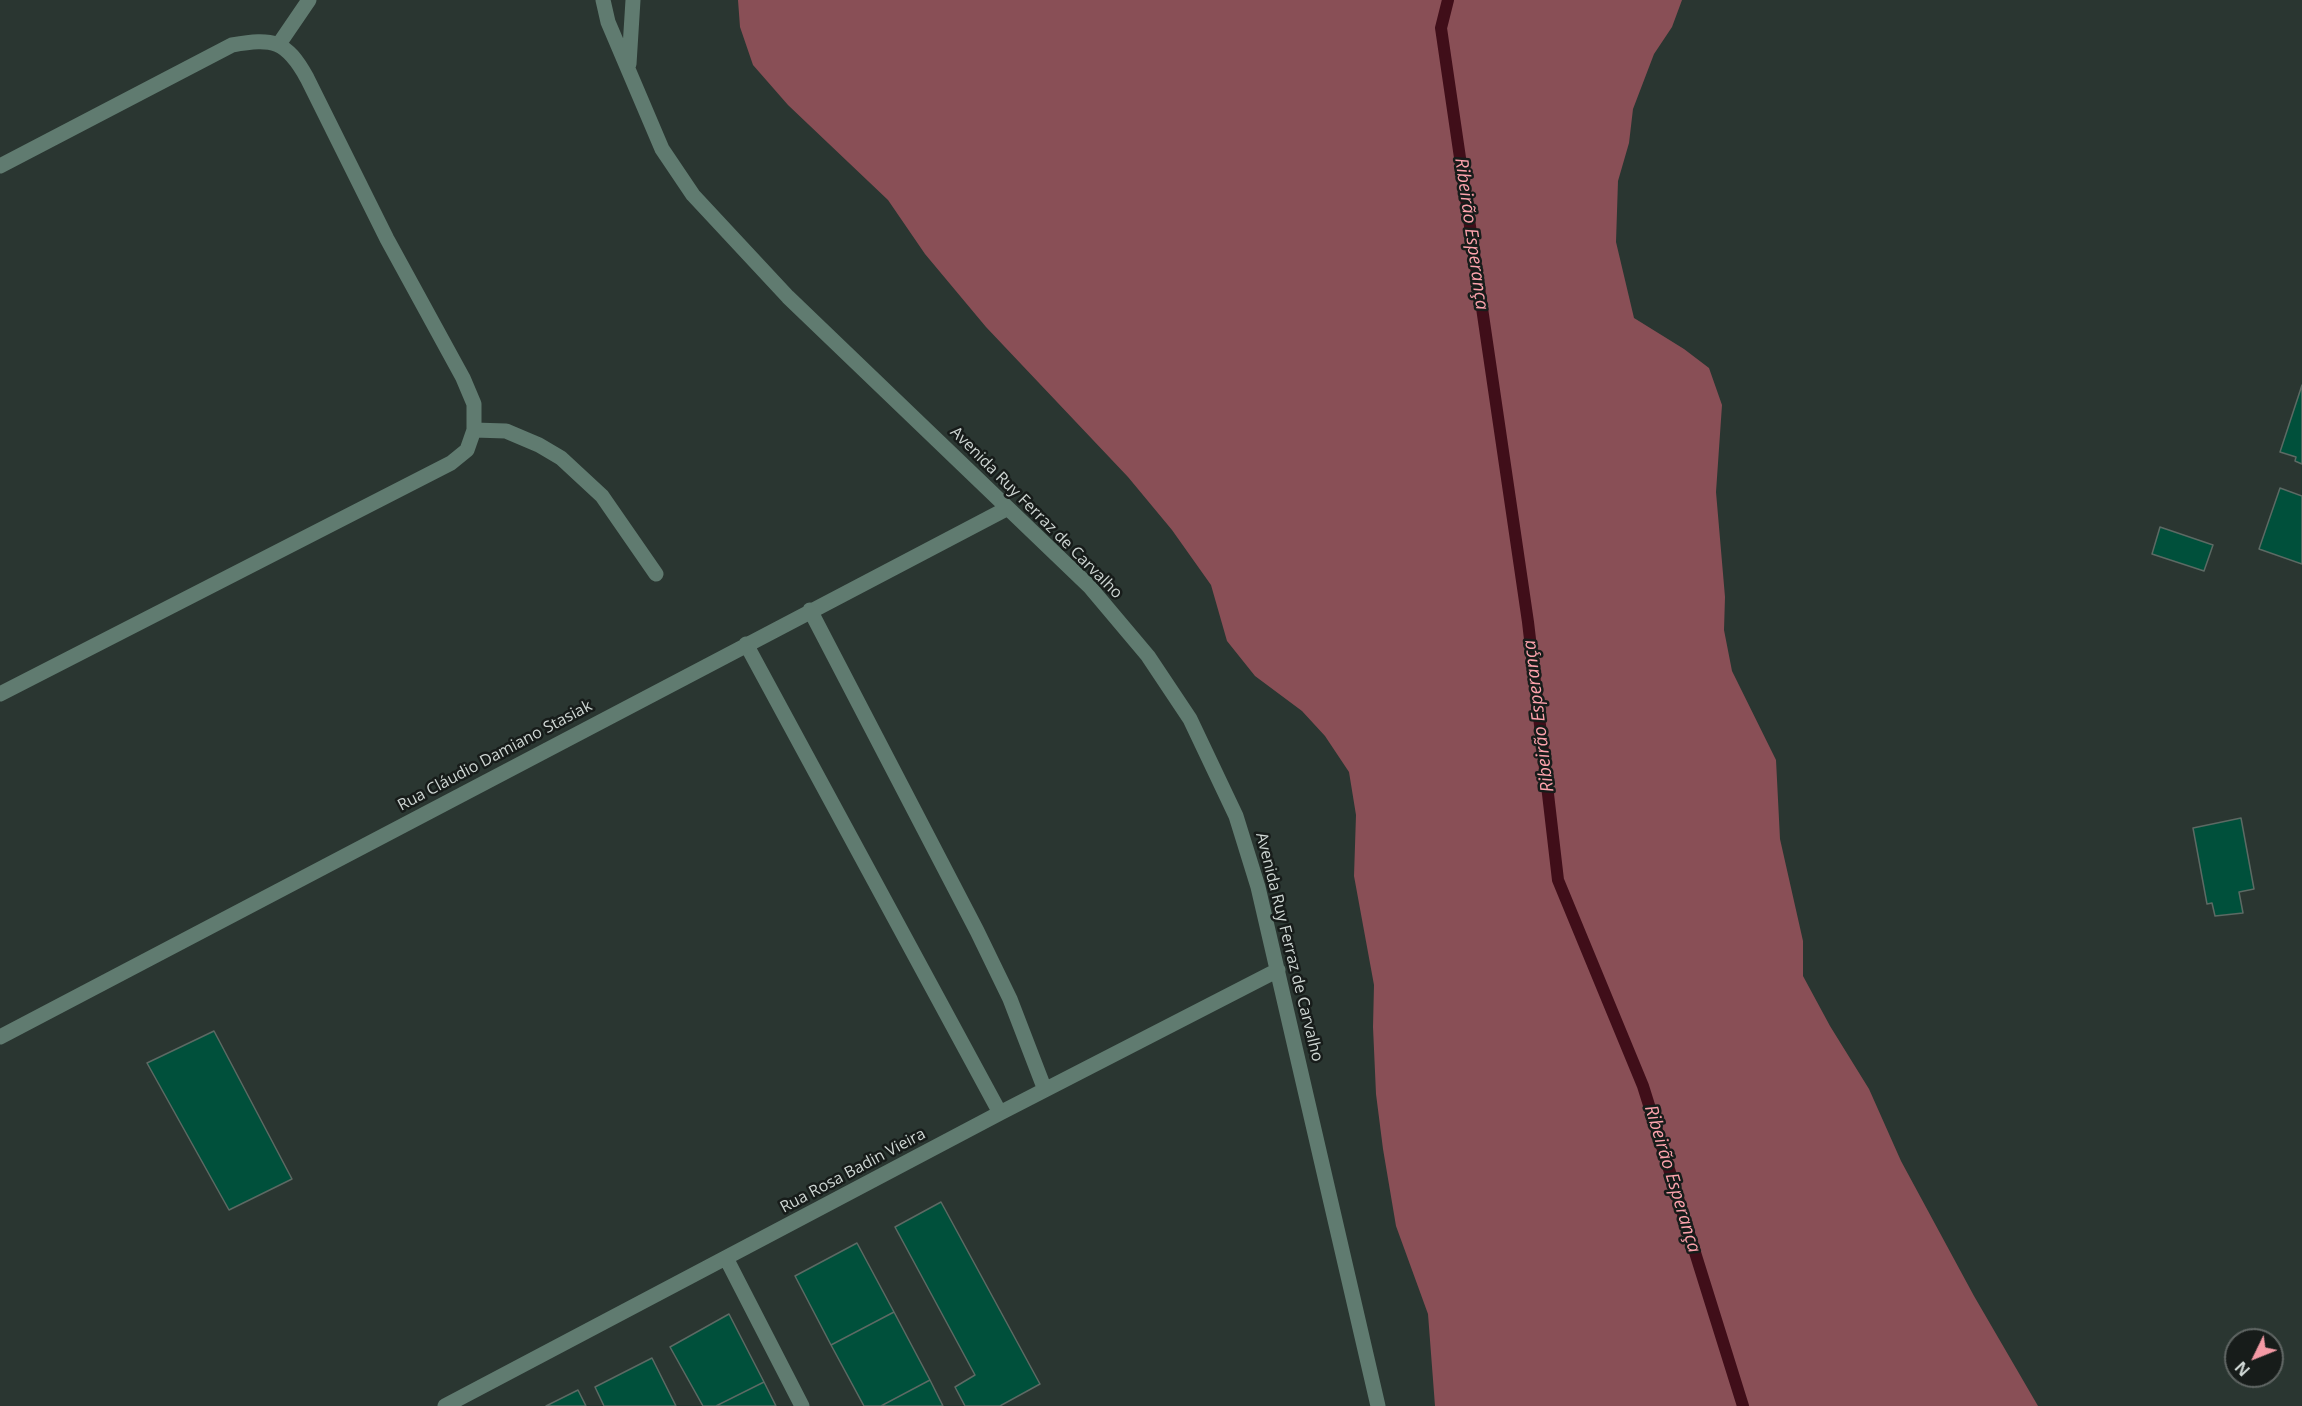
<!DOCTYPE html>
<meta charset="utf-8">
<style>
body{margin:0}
#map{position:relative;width:2302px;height:1406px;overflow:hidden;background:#2a3631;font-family:"Open Sans",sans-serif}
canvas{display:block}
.north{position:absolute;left:2224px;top:1328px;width:60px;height:60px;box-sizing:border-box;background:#171c1a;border:2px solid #606664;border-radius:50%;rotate:227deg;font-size:16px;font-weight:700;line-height:24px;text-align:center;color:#ced6d3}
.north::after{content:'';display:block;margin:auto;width:21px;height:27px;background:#f49aa5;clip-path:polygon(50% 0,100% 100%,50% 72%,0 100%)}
</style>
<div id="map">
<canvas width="2302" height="1406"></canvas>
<div class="north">N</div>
</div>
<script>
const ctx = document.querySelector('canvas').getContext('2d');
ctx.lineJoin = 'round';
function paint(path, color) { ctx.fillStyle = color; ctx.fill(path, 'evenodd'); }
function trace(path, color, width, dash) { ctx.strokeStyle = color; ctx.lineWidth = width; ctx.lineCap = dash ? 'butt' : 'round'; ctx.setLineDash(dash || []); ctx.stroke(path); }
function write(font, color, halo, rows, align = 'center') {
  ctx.font = font + ' "Open Sans",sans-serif'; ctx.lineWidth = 5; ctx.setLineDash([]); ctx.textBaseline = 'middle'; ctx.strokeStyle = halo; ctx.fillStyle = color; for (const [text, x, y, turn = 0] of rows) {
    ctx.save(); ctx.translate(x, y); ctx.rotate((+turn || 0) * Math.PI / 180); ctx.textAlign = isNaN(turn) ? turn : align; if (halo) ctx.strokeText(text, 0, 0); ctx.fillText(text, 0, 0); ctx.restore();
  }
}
const forest = new Path2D(`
 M738,0H1682L1672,27L1654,54L1633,109L1629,143L1618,181L1616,242L1634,318L1684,349L1709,368L1722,405L1716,492L1725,597L1724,630L1732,671L1776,760L1780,839L1803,941V976L1830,1026L1869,1089L1901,1161L1974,1296L2038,1406H1435L1428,1314L1396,1226L1383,1149L1376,1094L1373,1027L1374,985L1354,876L1356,815L1349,772L1325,736L1302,711L1255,676L1227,641L1211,585L1172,530L1128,477L986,327L925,254L888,200L788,105L753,65L740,27Z`);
const stream = new Path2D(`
 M1448,0L1441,28L1528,622L1558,880L1643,1086L1743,1406`);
const building = new Path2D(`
 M2302,385V464L2295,461L2296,457L2280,452Z
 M2280,488L2302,496V564L2259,549Z
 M2160,527L2213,545L2204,571L2152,554Z
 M2241,818L2254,889L2239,892L2243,913L2215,916L2212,903L2207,904L2193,828Z
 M214,1031L292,1179L229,1210L147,1063Z
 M941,1202L1040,1384L1000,1406H965L955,1387L975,1375L895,1227Z
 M857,1243L894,1312L831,1345L795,1276Z
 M894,1312L930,1380L881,1406H864L831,1345Z
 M729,1314L764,1382L716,1406H703L670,1347Z
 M652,1358L676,1406H604L595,1387Z
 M930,1380L943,1406H881Z
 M764,1382L776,1406H716Z
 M578,1390L586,1406H546Z`);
const minor = new Path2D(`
 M603,0L608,22L662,149L693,195L788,297L1089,586L1148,656L1190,719L1236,816L1258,887L1378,1406
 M279,44L309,0
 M629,64L633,0
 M0,166L232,45C273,38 286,40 307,78L387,239L463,378L474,404V430L467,450L451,463L0,694
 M474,430L506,431L539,445L561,458L602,496L656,574
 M810,610L977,931L1010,999L1045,1090
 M746,644L1000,1113
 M0,1037L1008,508
 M726,1258L802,1406
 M445,1406L1000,1113L1278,970`);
const streetNames = [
 ["Avenida Ruy Ferraz de Carvalho",1036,513,45],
 ["Rua Cláudio Damiano Stasiak",495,756,-28],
 ["Avenida Ruy Ferraz de Carvalho",1289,947,76],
 ["Rua Rosa Badin Vieira",853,1171,-28]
];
const waterNames = [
 ["Ribeirão Esperança",1471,234,82],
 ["Ribeirão Esperança",1539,716,-97],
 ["Ribeirão Esperança",1672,1179,73]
];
paint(forest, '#894f56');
trace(stream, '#400e19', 12);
paint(building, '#00503b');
trace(building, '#5c6a64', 1.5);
trace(minor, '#607b70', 15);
write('16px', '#ced6d3', '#171c1a', streetNames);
write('italic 18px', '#fda3ad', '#171c1a', waterNames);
</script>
